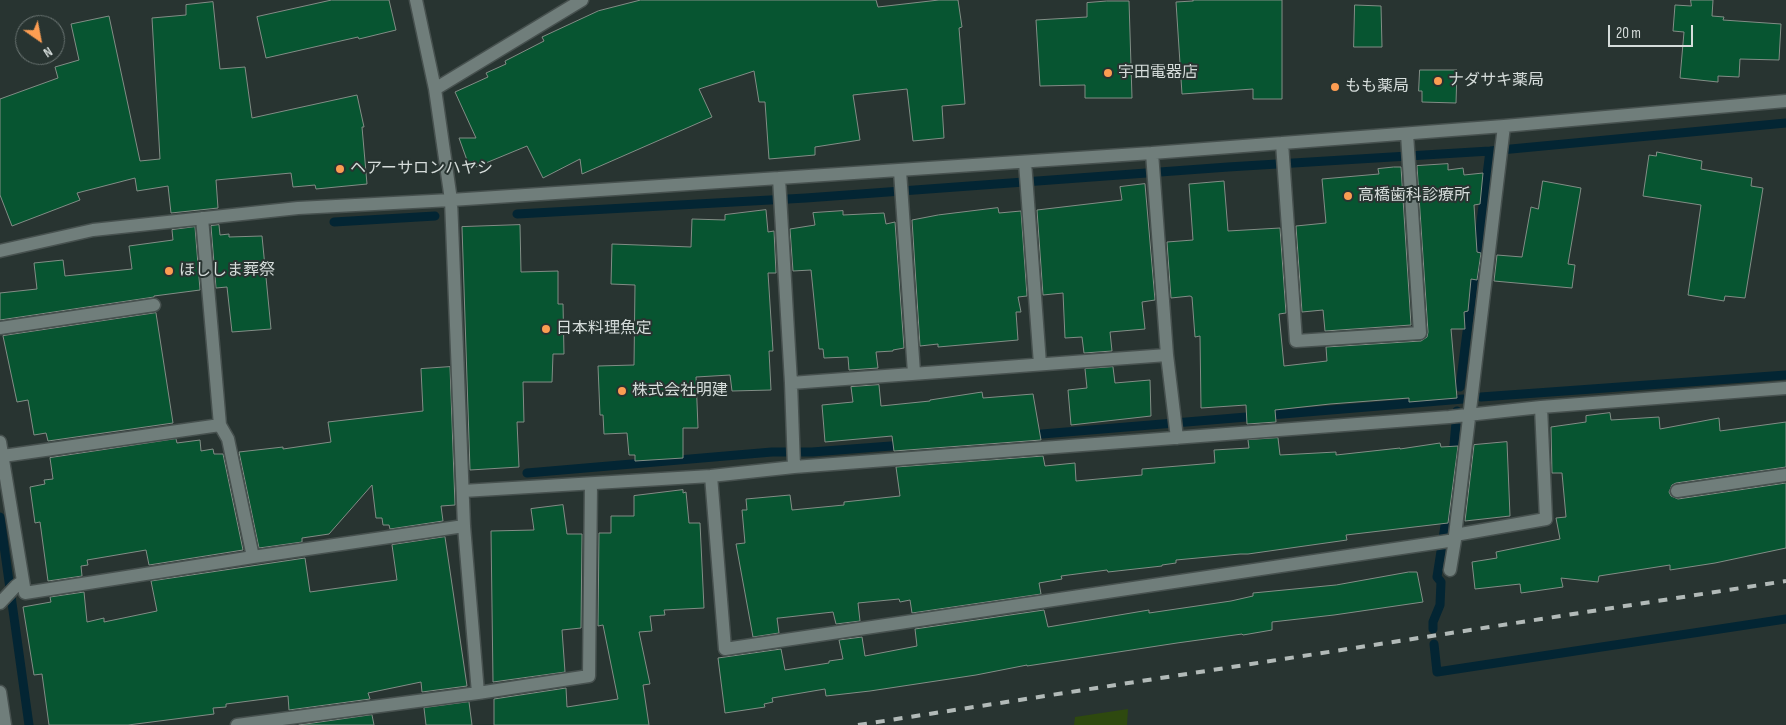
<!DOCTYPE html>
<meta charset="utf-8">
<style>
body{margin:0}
#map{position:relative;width:1786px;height:725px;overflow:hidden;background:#283431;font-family:"Sofia Sans Condensed",sans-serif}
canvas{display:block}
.north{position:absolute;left:15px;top:15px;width:50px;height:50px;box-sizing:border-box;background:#283431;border:1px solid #6d7775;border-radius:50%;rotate:147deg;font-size:14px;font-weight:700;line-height:20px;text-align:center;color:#d5dcda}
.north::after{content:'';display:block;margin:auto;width:18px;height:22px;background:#fc9d52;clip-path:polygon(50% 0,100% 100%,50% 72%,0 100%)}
.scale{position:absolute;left:1608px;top:25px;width:85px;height:22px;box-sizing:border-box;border:2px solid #d5dcda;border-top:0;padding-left:6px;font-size:15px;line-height:18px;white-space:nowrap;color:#d5dcda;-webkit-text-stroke:4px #283431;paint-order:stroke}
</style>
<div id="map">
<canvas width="1786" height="725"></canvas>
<div class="north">N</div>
<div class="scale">20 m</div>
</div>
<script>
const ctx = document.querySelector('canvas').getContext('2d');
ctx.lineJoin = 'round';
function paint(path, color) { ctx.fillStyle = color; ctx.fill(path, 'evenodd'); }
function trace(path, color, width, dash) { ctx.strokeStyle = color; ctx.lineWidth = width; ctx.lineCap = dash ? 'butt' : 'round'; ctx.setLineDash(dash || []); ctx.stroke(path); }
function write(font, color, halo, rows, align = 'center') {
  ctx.font = font + ' "Sofia Sans Condensed","Noto Sans JP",sans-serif'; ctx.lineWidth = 4; ctx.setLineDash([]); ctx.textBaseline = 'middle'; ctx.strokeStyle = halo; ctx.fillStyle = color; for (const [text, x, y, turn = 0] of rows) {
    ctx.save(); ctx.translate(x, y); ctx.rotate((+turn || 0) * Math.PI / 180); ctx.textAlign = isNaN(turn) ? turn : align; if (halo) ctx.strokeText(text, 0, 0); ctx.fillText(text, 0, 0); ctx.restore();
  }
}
const green = new Path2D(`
 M1128,709L1127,725H1074L1075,717Z`);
const stream = new Path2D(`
 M517,214L806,198L1228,167L1490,151L1786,123
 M334,222L435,216
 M1460,387L1490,151
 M1481,397L1786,375
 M1030,435L1463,399
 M1453,457L1457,411
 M527,473L772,452H812L904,445
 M0,517L29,725
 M1433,629V622L1440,605L1441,582L1437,577L1447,513
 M1434,644L1437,672L1786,619`);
const building = new Path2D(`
 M332,0H389L396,30L359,39L358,37L266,58L257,17Z
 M641,0H876L878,7L939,0H958L962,27L959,28L965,104L942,106L944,138L913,141L907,89L853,95L860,140L815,147V155L769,159L765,102H759L754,71L699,89L712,117L582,174L580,159L543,178L527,146L476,167L474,161L468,163L459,138H476L455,92L488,77L486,73L506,64L505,61L544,41L542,37L598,11Z
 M1193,0H1282V99H1253V89L1182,94L1176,2L1193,1Z
 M1691,0H1713L1712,16L1724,17L1723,20L1781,24L1779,60L1740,59L1739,77L1718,76V82L1680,78L1684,32L1673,31L1675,5L1691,6Z
 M1107,1H1129L1132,98H1085V85L1040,86L1036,20L1087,17V3Z
 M213,2L220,69L245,67L252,118L357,95L364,127H362L367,184L316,189L315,185L293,187L291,173L216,180L218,208L171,213L168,186L137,191L135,178L77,193L80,200L12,226L0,195V99L58,78L55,67L79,60L71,24L109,16L140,161L160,159L152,18L186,15V5Z
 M1355,5L1381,6L1382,47H1354Z
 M1420,70H1457L1456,103L1422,102V91H1419Z
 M1657,152L1702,161L1701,169L1752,178L1751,186L1763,188L1745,298L1725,296L1724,301L1688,295L1701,205L1643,196L1649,155L1656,156Z
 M1448,164V170L1463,168L1464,175L1483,173L1480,204L1474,205L1477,252L1481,253L1477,280L1471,279L1468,311L1464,312L1465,329H1451L1457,398L1409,402V398L1330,404L1275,410L1276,422L1247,424L1246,405L1201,408L1200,336L1195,337L1192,297L1190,296L1171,298L1167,242L1193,240L1189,184L1224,181L1228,231L1280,228L1286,313L1279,314L1284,366L1327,361L1326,347L1421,341L1427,337L1428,332L1417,166Z
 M1394,167H1401L1411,325L1325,331L1323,310L1302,312L1296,226L1326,223L1322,179L1379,174L1378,169Z
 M1543,181L1581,188L1568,264L1575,265L1572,288L1494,281L1497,255L1522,257L1531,207L1538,209Z
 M1145,184L1155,300L1142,302L1145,329L1110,332L1112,351L1084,353L1082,337L1065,338L1063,293L1043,295L1037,210L1122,200L1120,187Z
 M998,208L999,213L1021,211L1027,296L1018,297L1021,312H1016L1018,340L938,347V344L920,346L912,220L938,215Z
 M766,210L768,232L774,231L776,273H768L773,351H769L771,390L732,391L730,375L696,377L698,428H683V458L635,461V455H629L627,433L604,434L603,415H600L598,366L634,365L635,285L611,284L612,244L691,247L692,219L725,220V215Z
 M843,211V215L884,213L886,224L895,222L904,348L893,350V351L876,352L878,368L849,370L848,357L824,358L823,349H819L811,270L793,271L790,229L815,225L813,213Z
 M219,225L220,235L229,234V237L262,236L271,329L232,332L227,287L216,288L211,226Z
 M520,225L521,272L558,271V304H563L564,354H553L552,382H523L524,422H517L519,467L470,470L462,227Z
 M195,227L200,290L154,296V297L0,320V293L37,289L34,263L63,260L65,276L132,269L129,246L173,240L172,230Z
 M156,313L173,423L48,441L46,433L34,435L28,400L17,402L3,336Z
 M450,367L455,505L441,506L443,521L390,529L389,525H383L382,518H376L372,485L329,534L302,538V542L259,548L239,452L283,447V449L331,442L328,422L423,411L421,369Z
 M1113,367L1115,383L1150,380L1151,416L1071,425L1068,390L1087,388L1085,369Z
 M879,385L881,406L930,401V400L982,392L983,398L1033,394L1041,440L894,451L892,436L825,442L822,405L853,402L851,387Z
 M1610,413L1611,420L1659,417L1660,429L1719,418L1720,431L1786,422V467L1676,483L1672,485L1669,492L1671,496L1678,499L1786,483V548L1715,563L1670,570V565L1599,576L1598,582L1561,578L1563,587L1521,593L1520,584L1475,589L1472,562L1497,558L1496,552L1560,539L1556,518L1566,517L1562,473H1552L1551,427L1586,422V416Z
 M1278,438L1280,455L1336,452V455L1400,448V449L1440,443L1441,447L1458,446L1448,523L1346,535L1347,540L1248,554H1240L1176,560V563L1162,565V566L1108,572L1107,570L1061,576L1062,579L1039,583L1041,594L912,613L910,600L900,602L899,599L858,603L860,621L836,624L833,612L779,618H777L779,633L753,637L736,544L745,543L742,510H747L746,499L790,495L792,510L844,505V502L900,496L896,467L1043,456L1045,466L1075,463L1076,481L1142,475V469L1215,463L1214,450L1249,448L1248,440Z
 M176,439L177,443L200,440L201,451L213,449L214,454H223L243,550L149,565L146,550L87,560L88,565L81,566L82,576L48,581L40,522L35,523L30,487L45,484L44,480L53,479L50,458Z
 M1507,442L1510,516L1465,521L1474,445Z
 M683,490V493L686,492L689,523H700L704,608L664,610L665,615L650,616L652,631L639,632L650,684L643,685L649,725H494V699L566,688L567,707L618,699L603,625L598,626L599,533H611V516H634V496Z
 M563,505L567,534H582L581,628L562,630L565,672L493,682L491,531L534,530L531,509Z
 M445,537L467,686L422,692L421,682L368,693L370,699L289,710L288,696L226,704V707L213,708L214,714L128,725H49L42,674L34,675L23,607L51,602L50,597L84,592L87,622L104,618V622L157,611L151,581L305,558L310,592L397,580L392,545Z
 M1409,572H1417L1423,602L1334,615L1272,622V630L1243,635L1242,634L1177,643L1027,666V665L976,675L870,691L826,696L825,689L772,698L773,702L764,704L765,707L725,713L718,658L781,649L785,670L829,663V661L843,659L839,640L862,637L865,656L917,646L915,629L1044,610L1048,627L1149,610V613L1231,601L1253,596V593L1336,585Z
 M469,702L472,725H426L424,708Z
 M372,715L374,725H299Z`);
const street = new Path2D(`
 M435,89L582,0
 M1282,143L1296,341L1420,333L1407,134
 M1025,162L1040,364
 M900,171L914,373
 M779,178L791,383L1167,355L1152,153
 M202,218L220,425L228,439L253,557
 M0,251L93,230L298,208L451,200L1152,153L1504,126L1786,101
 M0,328L154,305
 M1167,355L1177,438
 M791,383L794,467
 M1541,407L1546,519L1455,535V540L725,649L711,476L794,467L1449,417L1541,407L1786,388
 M0,442L25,593L253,557L464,526
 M3,456L220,425
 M463,491L711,476
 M1677,491L1786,475
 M1455,535L1504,126
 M1450,570L1455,540
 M0,603L16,586L23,581
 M0,692L5,725
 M478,693L589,676L591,484
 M237,725L478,693L464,526L451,200L435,89L416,0`);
const rail = new Path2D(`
 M858,725L1786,581`);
const markers = [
 [1108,73,5,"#fc9d52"],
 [1438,81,5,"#fc9d52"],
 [1335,87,5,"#fc9d52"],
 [340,169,5,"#fc9d52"],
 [1348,196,5,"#fc9d52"],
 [169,271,5,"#fc9d52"],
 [546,329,5,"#fc9d52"],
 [622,391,5,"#fc9d52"]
];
const poiNames = [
 ["宇田電器店",1118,73],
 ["ナダサキ薬局",1448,81],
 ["もも薬局",1345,87],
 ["ヘアーサロンハヤシ",350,169],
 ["高橋歯科診療所",1358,196],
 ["ほししま葬祭",179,271],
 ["日本料理魚定",556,329],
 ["株式会社明建",632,391]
];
paint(green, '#2e490f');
trace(stream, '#032533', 9);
paint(building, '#075531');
trace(building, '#828d86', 1);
trace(street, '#47514f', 15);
trace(street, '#707e7b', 12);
trace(rail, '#b2bab8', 4, [9, 9]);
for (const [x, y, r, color] of markers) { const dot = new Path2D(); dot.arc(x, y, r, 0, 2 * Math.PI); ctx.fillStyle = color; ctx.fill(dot); trace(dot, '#283431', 2); }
write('16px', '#d5dcda', '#283431', poiNames, 'left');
</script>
